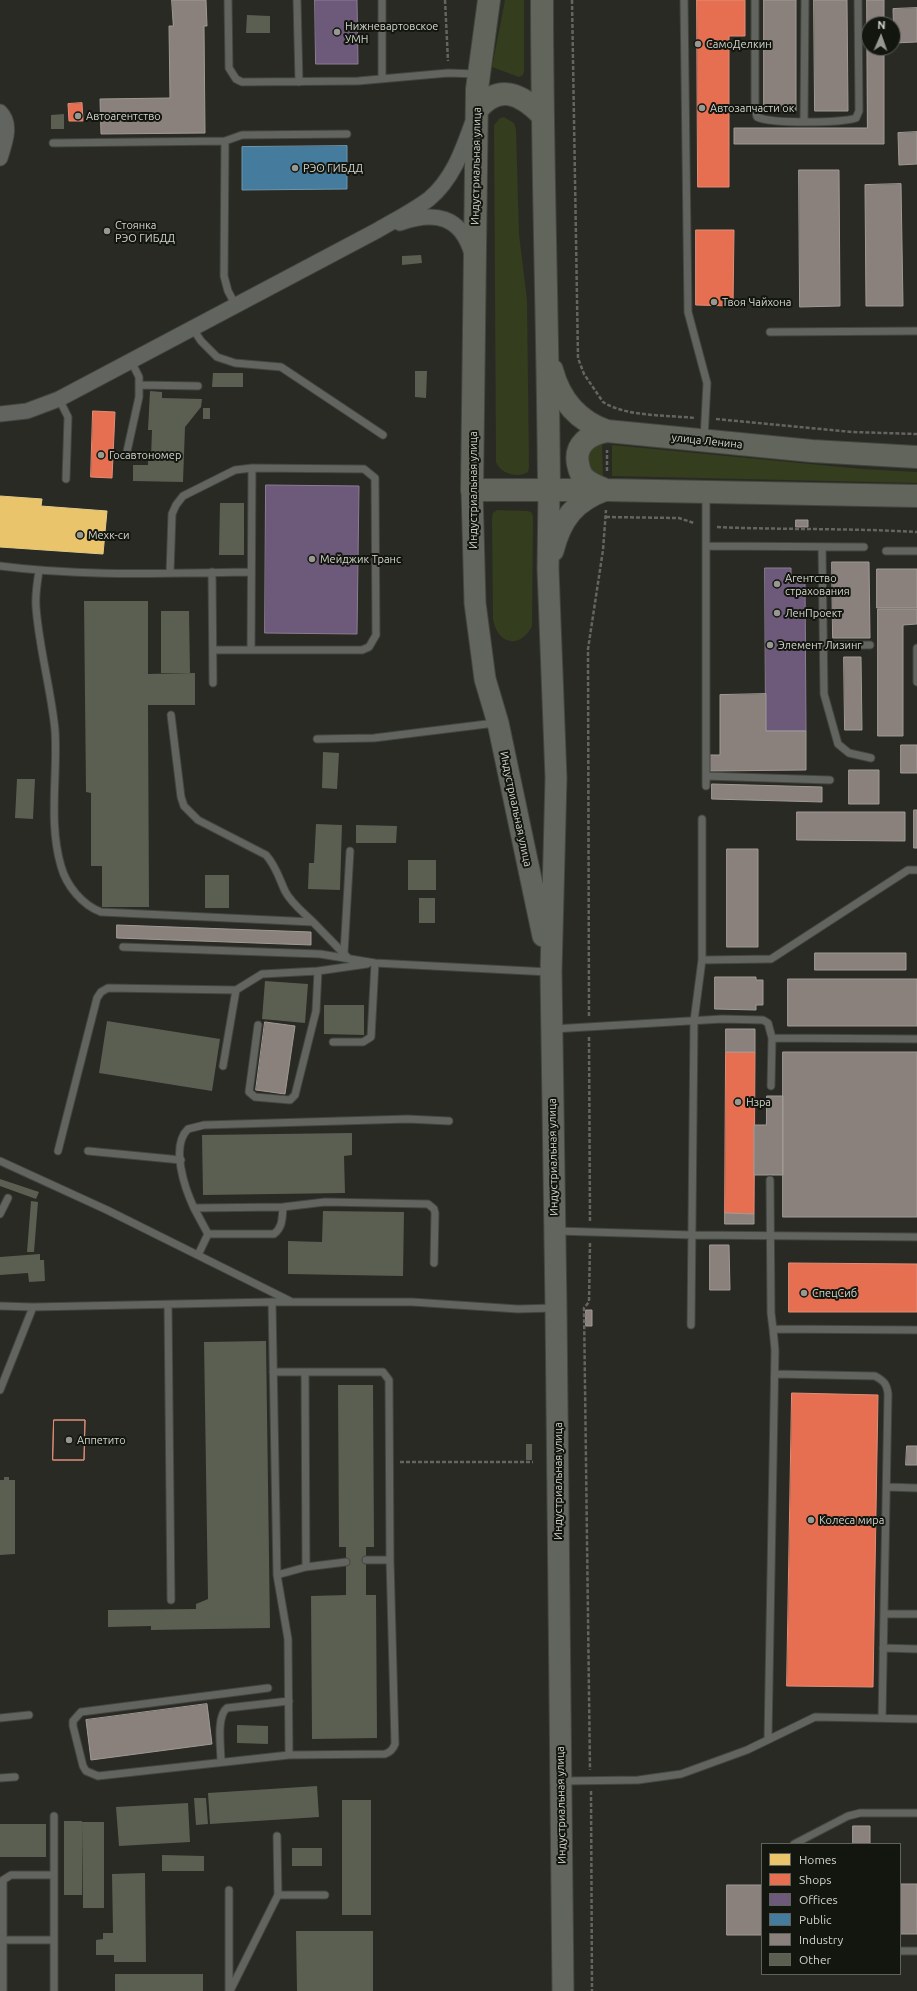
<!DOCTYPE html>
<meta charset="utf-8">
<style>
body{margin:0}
#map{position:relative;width:917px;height:1991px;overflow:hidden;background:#292a24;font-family:Ubuntu,sans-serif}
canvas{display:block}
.legend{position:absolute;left:761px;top:1843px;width:140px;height:132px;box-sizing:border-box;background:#13150f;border:1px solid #5f625b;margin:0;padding:5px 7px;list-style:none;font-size:12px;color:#d2d5cc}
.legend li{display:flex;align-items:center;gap:8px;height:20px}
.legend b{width:20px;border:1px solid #5f625b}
.north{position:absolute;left:861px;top:16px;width:40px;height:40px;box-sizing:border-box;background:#13150f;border:1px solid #5f625b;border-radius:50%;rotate:2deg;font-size:11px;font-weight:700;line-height:16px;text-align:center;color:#d2d5cc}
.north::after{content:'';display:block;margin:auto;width:14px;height:18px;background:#979991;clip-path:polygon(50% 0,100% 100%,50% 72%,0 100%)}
</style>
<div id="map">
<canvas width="917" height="1991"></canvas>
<ul class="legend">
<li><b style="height:11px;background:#e9c46a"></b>Homes</li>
<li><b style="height:11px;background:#e76f51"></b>Shops</li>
<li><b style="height:11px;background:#6d597a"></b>Offices</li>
<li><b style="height:11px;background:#457b9d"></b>Public</li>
<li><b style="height:11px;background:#8a817c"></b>Industry</li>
<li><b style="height:11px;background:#5b5f52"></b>Other</li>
</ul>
<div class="north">N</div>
</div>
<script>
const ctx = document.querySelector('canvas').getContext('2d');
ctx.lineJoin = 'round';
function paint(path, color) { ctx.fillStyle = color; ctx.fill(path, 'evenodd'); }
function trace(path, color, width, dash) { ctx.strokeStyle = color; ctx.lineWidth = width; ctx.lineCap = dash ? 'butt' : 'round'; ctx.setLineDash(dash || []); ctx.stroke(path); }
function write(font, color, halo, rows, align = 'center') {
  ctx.font = font + ' Ubuntu,sans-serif'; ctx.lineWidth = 4; ctx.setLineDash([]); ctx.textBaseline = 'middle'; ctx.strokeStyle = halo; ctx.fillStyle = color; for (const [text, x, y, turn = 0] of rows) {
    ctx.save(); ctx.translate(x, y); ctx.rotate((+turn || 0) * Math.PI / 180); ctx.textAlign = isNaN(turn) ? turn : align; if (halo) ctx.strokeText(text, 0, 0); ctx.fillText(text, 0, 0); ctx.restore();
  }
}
const green = new Path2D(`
 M505,0H524V71L523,75L519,77L492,67Z
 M504,117L514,123L516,130L519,234L527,300L529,467L528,472C517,479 500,473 496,462L494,125L500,118Z
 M598,445H602L603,476C591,473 590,468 588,457L592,447Z
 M612,445L862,469L917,472V483L612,476Z
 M497,510L527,511L531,512L533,516L532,626C520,650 497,644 493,619L492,518L493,513Z`);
const homes = new Path2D(`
 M0,496L42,499L41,506L107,511L103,554L0,547Z`);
const shops = new Path2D(`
 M697,0H745V36H729V187H698Z
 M82,103L83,121H69L68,104Z
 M696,230H734L733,306L696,305Z
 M93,411L115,412L112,478L91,477Z
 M726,1052H755L754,1214L725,1213Z
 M789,1263L917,1264V1312H789Z
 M792,1393L878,1395L873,1687L787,1686Z
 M54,1420H85L84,1460H53Z
 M54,1420H85L84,1460H53Z`);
const offices = new Path2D(`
 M315,0H357L358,64H316Z
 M266,485L359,486L357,634L265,633Z
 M765,568H791V580H805L806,731H766Z`);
const public = new Path2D(`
 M347,146V189L242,190V147Z`);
const industry = new Path2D(`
 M172,0H206L207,26H204L205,133L101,134L100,99L170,98L169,26H173Z
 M764,0H796V111H764Z
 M814,0H847L848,111H815Z
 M867,0H884V24H869V48H884V144H734V128H867Z
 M917,8V42L894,43L893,9Z
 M917,132V164L899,165L898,133Z
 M799,170H839L840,306L800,307Z
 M901,184L903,306H866L865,185Z
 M796,520H808V527H796Z
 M832,562H869L870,638H833Z
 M877,569H917V608H877Z
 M878,609H917V624L903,625V736H878Z
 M844,657H861L862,730H845Z
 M766,694V731H806V770L709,771V755H720V695Z
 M901,745H917V773H901Z
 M849,770H879V804H849Z
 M712,784L822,787V802L712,799Z
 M914,810H917V848H914Z
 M797,812H905V841L797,840Z
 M727,849H758V947H727Z
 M117,925L311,932V945L117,938Z
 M815,953H906V970H815Z
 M715,977H756V980H763V1005H756V1010L715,1009Z
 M788,979H917V1026H788Z
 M265,1022L295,1026L285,1094L256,1090Z
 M726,1029H755V1052H726Z
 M783,1052H917V1217H783Z
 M767,1096H783V1175H754V1125H766Z
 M725,1213L754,1214V1224H725Z
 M710,1245H729L730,1290H710Z
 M586,1310H592V1326H586Z
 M907,1446H917V1465H906Z
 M207,1704L212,1744L91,1760L86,1720Z
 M853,1826H870V1844H853Z
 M900,1884H917V1934H900Z
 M727,1885H762V1935H727Z`);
const building = new Path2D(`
 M247,15L270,16V33H246Z
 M64,114V129H51V115Z
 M421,255L422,263L402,265V256Z
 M415,371H427L426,398L415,397Z
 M213,373H243V387H212Z
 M150,391L162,392V398L202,399L201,407L185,427L183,482L133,481V465H148V456L151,457L152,430H148Z
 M203,408H210V419H203Z
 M220,503H244V555H219Z
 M84,601H148V674L195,673V705H148L149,907H102V866H91V793L86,792Z
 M161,611H189L190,673H161Z
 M323,752L339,753L337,789L322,788Z
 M17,779H35L33,819L15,818Z
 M316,824L342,825L340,890L308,889L309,863H314Z
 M356,825L397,826L396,843H356Z
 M408,860H436V890H408Z
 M205,875H229V908H205Z
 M419,898H435V923H419Z
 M265,981L308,984L305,1023L262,1019Z
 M324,1005H364V1035L324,1034Z
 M107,1021L220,1039L212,1091L99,1073Z
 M352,1133V1155L344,1156L345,1193L203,1195L202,1135Z
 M0,1179L39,1192L36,1199L0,1186Z
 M31,1201L38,1202L34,1252H27Z
 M323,1211L404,1212L403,1276L288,1274V1241L322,1242Z
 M40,1254V1260H44L45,1281L29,1282L28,1273L0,1275V1257Z
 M266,1341L270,1628L151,1630V1626L108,1627V1610L196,1609V1604L208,1599L204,1342Z
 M338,1385H373L374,1547H366V1595H376L377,1738L312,1739L311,1596L346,1595V1547H339Z
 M526,1444H532V1460H526Z
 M4,1477H9V1480H15V1554L0,1555V1480H4Z
 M237,1725L268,1726V1744L237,1743Z
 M317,1786L319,1817L210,1824L208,1793Z
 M194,1798H206L208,1824L196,1825Z
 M342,1800H371V1915H342Z
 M188,1803L190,1842L119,1846L116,1807Z
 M64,1821H82V1895H64Z
 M82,1822H104V1908H83Z
 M0,1824H46V1857H0Z
 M292,1848H322V1866H292Z
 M162,1855L204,1856V1871H162Z
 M145,1873L146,1962H114V1955H96V1940L103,1939V1933H113L112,1874Z
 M296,1931H373V1991H297Z
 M115,1974H203V1991H115Z`);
const path = new Path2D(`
 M445,0L448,61
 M572,0L578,358L584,374L603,402C626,417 668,415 695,418
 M716,419L852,432L917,434
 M607,471V450
 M606,517L679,518L694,523
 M717,527C784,530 850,528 917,532
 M589,1016L588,649L603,550L606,510
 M589,1037L590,1222
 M590,1243L589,1302L584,1308L590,1770
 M400,1462H533
 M591,1791L592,1991`);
const service = new Path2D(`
 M228,0L229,68L236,79L242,82L358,81L448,73L478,74
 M297,0L299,82
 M382,0V79
 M684,0L688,312L707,383L704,439
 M755,0V109L757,117C771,124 841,123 856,118L859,111L858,0
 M804,121L805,0
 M225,141L224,276L228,291L236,306
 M53,143L225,141L242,135L347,134
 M193,329L201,341L217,357L235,363L281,367L383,435
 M770,332L917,331
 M139,385L198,386
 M59,399L68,417L66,479
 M126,456L139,397V377L131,361
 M706,546L864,547
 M822,547L824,694L838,744L849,753L871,758
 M886,551H917
 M0,566C84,577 167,573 251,572
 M39,571C37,583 35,595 36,607C39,648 51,689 55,730C58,775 48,822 61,866C66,885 82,905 101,912L313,922L349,959
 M212,572L213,683
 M170,573L172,514L176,505L183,496L235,470L252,468L364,469L375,478L376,635L369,647L362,650H213
 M823,645H870
 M917,648V682
 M251,650L252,468
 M171,715L181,797L184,806L198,820L266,855C276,866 279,878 285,891C291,903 304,913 313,922
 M317,739L374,738L495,723
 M706,776L830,780
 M706,786V494
 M123,947L320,954L375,963L549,972
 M344,953L350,851
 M702,960V819
 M258,1025L249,1092L255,1097L290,1100L295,1095L316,1011L318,971L367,964
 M553,1029L722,1019L763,1020L768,1023L772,1038L771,1086
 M772,1038L917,1039
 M333,1042H363L371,1037L375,963
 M223,1066L236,990L262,974L318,971
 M58,1151L97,998L101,992L108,988L236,990
 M88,1151L181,1160
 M0,1161L107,1210L290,1301
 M770,1180L771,1313L773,1329L917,1330
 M194,1208L208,1234L198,1255
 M0,1214L8,1198
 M557,1231L692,1235L917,1237
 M208,1234H274C283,1227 282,1218 283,1207
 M434,1263L435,1213L434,1209L428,1204L325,1202L283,1207L194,1208C185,1189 170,1146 188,1129L204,1125L408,1119L449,1121
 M272,1302L277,1575L288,1639L289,1755
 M168,1305L171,1600
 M0,1306L33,1307
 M691,1325L694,1021L702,960L771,959L908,870H917
 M305,1372L306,1567
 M775,1374L875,1376C884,1381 887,1384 888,1394L882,1718
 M0,1390L33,1307L272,1302H412L518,1309L554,1308
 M887,1487L917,1488
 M366,1560H390
 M277,1575L306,1567L346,1562
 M884,1614H917
 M883,1648L917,1649
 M268,1688L81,1712L73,1721V1726L83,1766L86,1771L98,1776L289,1755L385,1754C391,1752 393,1749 395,1744L390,1560L389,1380L383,1372H273
 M0,1718L29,1715
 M768,1739L775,1350L773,1329
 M221,1762C221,1749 216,1716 227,1708L289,1701
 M0,1778L15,1777
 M562,1781L638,1780L681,1774L747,1750L815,1717L917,1719
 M794,1844L848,1816L860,1813H917
 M278,1895H325
 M3,1940H54
 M900,1951H917
 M3,1991V1880L11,1875H54
 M54,1991V1816
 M229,1991V1890
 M230,1991L278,1895L277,1836`);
const minor = new Path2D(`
 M0,112C12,124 5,142 0,158
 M400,223C434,211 461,215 472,254
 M0,414L27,411L59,399L378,230C395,220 413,211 429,199C452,180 462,152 472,124`);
const secondary = new Path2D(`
 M472,490L475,603L485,679L498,723L543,936
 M549,490L548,569L556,778L551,972L556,1308L563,1991
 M553,551C561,519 575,501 606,490`);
const primary = new Path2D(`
 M489,0L477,89L472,490H606L917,496
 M542,0C542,163 548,326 549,490
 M477,110C499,83 521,94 542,115
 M552,370C560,400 578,421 607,431L812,451L917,457
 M606,490C599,487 590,484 584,478C580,474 579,469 578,464C574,444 590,434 607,431`);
const markers = [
 [337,32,4,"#979991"],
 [698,44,4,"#979991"],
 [702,108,4,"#979991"],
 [78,116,4,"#979991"],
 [295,168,4,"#979991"],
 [107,231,4,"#979991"],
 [714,302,4,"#979991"],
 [101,455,4,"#979991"],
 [80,535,4,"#979991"],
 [312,559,4,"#979991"],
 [777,584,4,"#979991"],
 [777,613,4,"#979991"],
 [770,645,4,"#979991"],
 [738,1102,4,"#979991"],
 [804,1293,4,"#979991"],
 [69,1440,4,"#979991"],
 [811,1520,4,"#979991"]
];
const poiNames = [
 ["Нижневартовское",345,26],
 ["УМН",345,39],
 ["СамоДелкин",706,44],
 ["Автозапчасти ок",710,108],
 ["Автоагентство",86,116],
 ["РЭО ГИБДД",303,168],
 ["Стоянка",115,225],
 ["РЭО ГИБДД",115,238],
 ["Твоя Чайхона",722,302],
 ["Госавтономер",109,455],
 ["Мехк-си",88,535],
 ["Мейджик Транс",320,559],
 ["Агентство",785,578],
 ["страхования",785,591],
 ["ЛенПроект",785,613],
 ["Элемент Лизинг",778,645],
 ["Нзра",746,1102],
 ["СпецСиб",812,1293],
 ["Аппетито",77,1440],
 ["Колеса мира",819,1520]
];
const streetNames = [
 ["Индустриальная улица",476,166,-89],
 ["улица Ленина",707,441,6],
 ["Индустриальная улица",473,490,-90],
 ["Индустриальная улица",516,809,78],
 ["Индустриальная улица",553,1157,-91],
 ["Индустриальная улица",558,1481,-90],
 ["Индустриальная улица",561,1805,-91]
];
paint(green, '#343d1d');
paint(homes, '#e9c46a');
trace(homes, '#e2c987', 1);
paint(shops, '#e76f51');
trace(shops, '#e18e76', 1);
paint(offices, '#6d597a');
trace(offices, '#8b7e93', 1);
paint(public, '#457b9d');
trace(public, '#6f96ab', 1);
paint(industry, '#8a817c');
trace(industry, '#a09a94', 1);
paint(building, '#5b5f52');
trace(service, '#43453f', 9);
trace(minor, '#43453f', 17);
trace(secondary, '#43453f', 23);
trace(primary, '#43453f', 24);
trace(path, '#646560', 2.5, [4, 2]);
trace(service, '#62645f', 7);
trace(minor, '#62645f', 15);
trace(secondary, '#62655d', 21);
trace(primary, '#62655b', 22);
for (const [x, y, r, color] of markers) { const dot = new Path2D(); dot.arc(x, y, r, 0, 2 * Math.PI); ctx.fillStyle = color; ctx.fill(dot); trace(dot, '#13150f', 1.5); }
write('11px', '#d2d5cc', '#13150f', poiNames, 'left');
write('11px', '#d2d5cc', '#13150f', streetNames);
</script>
